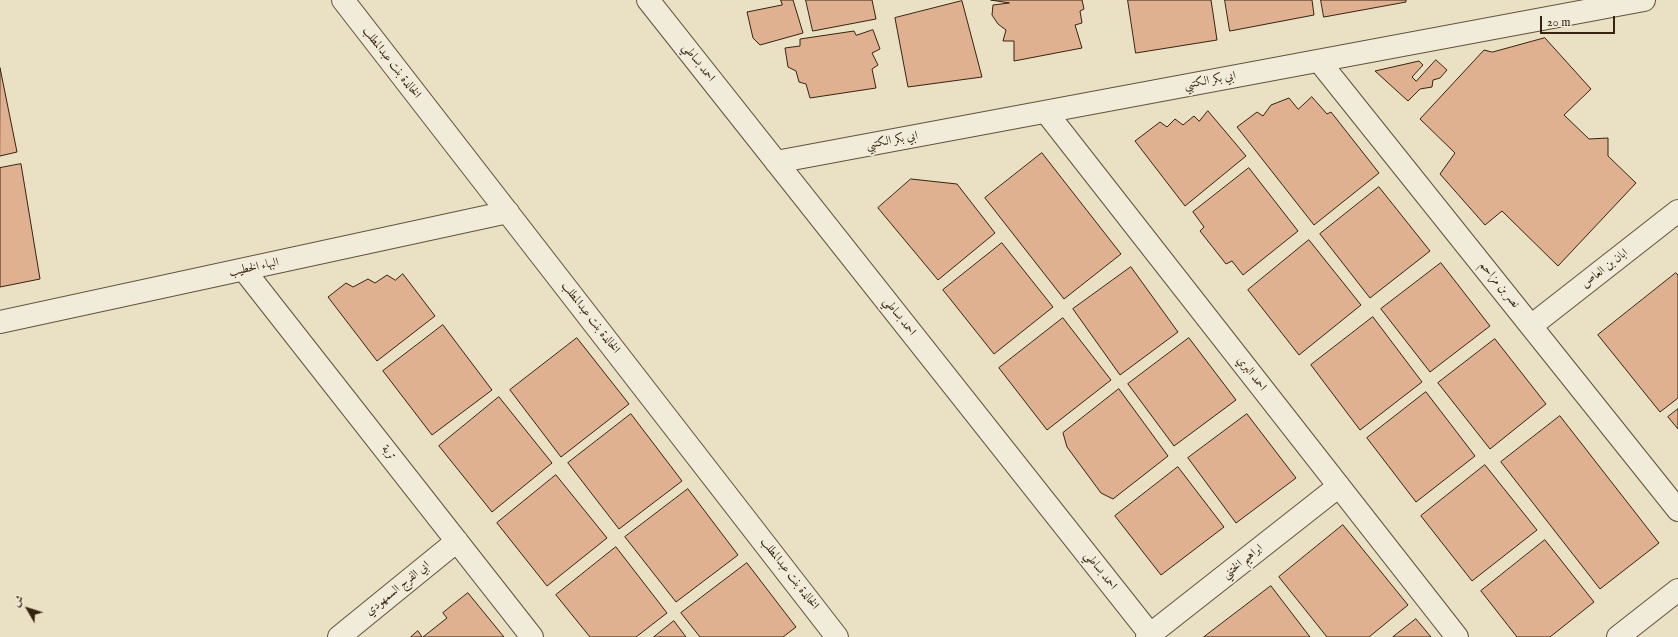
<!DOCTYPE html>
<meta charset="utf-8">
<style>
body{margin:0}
#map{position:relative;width:1678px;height:637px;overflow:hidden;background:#eae0c4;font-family:"IM FELL English",Amiri,serif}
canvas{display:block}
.north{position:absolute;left:8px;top:589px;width:40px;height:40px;-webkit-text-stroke:3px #f1ebd9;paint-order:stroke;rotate:309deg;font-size:11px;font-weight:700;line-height:16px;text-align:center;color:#362310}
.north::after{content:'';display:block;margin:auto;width:14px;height:18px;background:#362310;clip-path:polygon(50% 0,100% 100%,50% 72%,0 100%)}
.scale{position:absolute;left:1540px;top:16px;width:75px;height:18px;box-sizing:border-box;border:2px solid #362310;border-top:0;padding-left:5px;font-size:12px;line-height:14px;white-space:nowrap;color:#362310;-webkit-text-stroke:3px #f1ebd9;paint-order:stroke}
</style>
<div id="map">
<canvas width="1678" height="637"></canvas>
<div class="north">ش</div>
<div class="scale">20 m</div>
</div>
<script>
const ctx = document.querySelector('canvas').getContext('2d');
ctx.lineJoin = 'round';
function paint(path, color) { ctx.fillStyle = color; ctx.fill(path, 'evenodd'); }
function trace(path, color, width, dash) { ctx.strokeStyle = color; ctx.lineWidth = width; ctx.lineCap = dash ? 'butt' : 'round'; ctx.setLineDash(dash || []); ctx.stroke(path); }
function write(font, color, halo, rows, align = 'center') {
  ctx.font = font + ' "IM FELL English",Amiri,serif'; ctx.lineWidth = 3.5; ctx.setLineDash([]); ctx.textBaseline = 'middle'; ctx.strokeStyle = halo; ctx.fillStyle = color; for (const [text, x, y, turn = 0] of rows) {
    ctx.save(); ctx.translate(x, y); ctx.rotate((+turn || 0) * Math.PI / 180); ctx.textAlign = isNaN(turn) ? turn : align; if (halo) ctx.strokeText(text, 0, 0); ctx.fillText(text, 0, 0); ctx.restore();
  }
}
const building = new Path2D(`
 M781,0H793L803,33L760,45L753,38L747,12L782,5Z
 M806,0H872L876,19L813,31Z
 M991,0H1082L1084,9L1080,11L1082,23L1075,25L1082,48L1014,61V41H1003L1006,30L998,24L992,15L993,5L1009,3Z
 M1128,0H1211L1217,40L1136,53Z
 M1225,0H1312L1314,15L1230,31Z
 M1321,0H1406V2L1324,17Z
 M962,1L982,77L908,87L895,18Z
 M873,30L880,49L872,53L878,65L872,69L876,88L810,98L806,84L799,82L796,71L788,67L785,48L800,46V39L854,31L856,35Z
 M1545,38L1591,89L1564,115L1589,139L1608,138V156L1636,183L1558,266L1502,211L1485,225L1440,174L1455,153L1420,119L1484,50L1492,52Z
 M1436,60L1447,70L1440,78L1433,80L1432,87L1420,89L1408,101L1375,71L1419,61L1423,65L1412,77L1416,81Z
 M0,68L17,152L0,156Z
 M1312,97L1327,114L1331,112L1379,173L1314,225L1237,127L1257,112L1263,116L1271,105L1289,98L1298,109Z
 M1208,111L1246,156L1185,206L1135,141L1160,122L1167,127L1175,119L1183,125L1194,116L1199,121Z
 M1042,153L1121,254L1064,299L985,198Z
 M21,164L40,279L0,287V168Z
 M1249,168L1298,231L1243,275L1232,261L1226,264L1200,231L1204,227L1193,212Z
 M911,179L957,184L995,233L938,280L878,208Z
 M1379,187L1430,251L1370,298L1320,234Z
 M1309,240L1361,305L1299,355L1248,290Z
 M1002,243L1053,307L994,354L943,290Z
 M1441,263L1490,326L1430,372L1381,309Z
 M1131,267L1178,332L1120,375L1073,309Z
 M1676,273L1678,275V398L1660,412L1598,335Z
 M403,274L435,316L377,361L328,297L346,283L353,287L368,279L375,283L387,275L395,280Z
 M1373,317L1422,382L1360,430L1311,365Z
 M1063,318L1111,380L1047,430L999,368Z
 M443,325L492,390L432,435L383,371Z
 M577,338L629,404L561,457L510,390Z
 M1189,338L1236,400L1174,446L1128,384Z
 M1495,339L1546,404L1490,449L1438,383Z
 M1119,389L1168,456L1113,499L1101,493L1067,447L1063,433Z
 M1426,392L1475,456L1416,502L1367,438Z
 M499,397L552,463L492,512L439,446Z
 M1678,409V429L1668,417Z
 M631,414L682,481L619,529L568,463Z
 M1247,414L1296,478L1236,523L1188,458Z
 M1560,416L1659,543L1600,589L1501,462Z
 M1485,465L1537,530L1472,581L1421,516Z
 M1178,467L1224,527L1161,575L1115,516Z
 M556,475L607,538L547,586L497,523Z
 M688,489L738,555L676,602L625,537Z
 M1343,525L1408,605L1369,637H1327L1279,577Z
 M1545,540L1594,602L1550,637H1517L1481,591Z
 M616,547L667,613L636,637H590L556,595Z
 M747,563L796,627L783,637H700L681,613Z
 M1271,586L1310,637H1204Z
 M468,593L504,637H423L447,618L443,613Z
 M1416,619L1431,637H1393Z
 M674,621L686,637H654Z
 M418,631L422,637H411Z`);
const minor = new Path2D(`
 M343,0L837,637
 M648,0L1150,634
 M1319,61L1678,510
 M1046,112L1457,637
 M776,162L1644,0
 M244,270L532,637
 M0,322L508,212
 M1531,326L1678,211
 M339,637L457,541
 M1147,637L1339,486
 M1618,637L1678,590`);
const streetNames = [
 ["الخالدة بنت عبدالمطلب",391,63,52],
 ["احمد بساطي",698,63,52],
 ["ابي بكر الكتبي",1210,81,-11],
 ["ابي بكر الكتبي",892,141,-11],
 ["البهاء الخطيب",254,268,-12],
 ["ابان بن العاص",1605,269,-38],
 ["نصر بن مزاحم",1499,285,51],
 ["احمد بساطي",899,317,52],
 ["الخالدة بنت عبدالمطلب",590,318,52],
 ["احمد البري",1251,374,52],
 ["تربة",388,453,52],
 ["ابراهيم الختني",1243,562,-38],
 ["احمد بساطي",1100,571,52],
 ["الخالدة بنت عبدالمطلب",789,574,52],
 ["ابي الفرج السمهودي",398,589,-39]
];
paint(building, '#e0b190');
trace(building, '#362310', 1);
trace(minor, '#63523d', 24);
trace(minor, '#f1ebd9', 22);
write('12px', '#362310', '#f1ebd9', streetNames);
</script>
